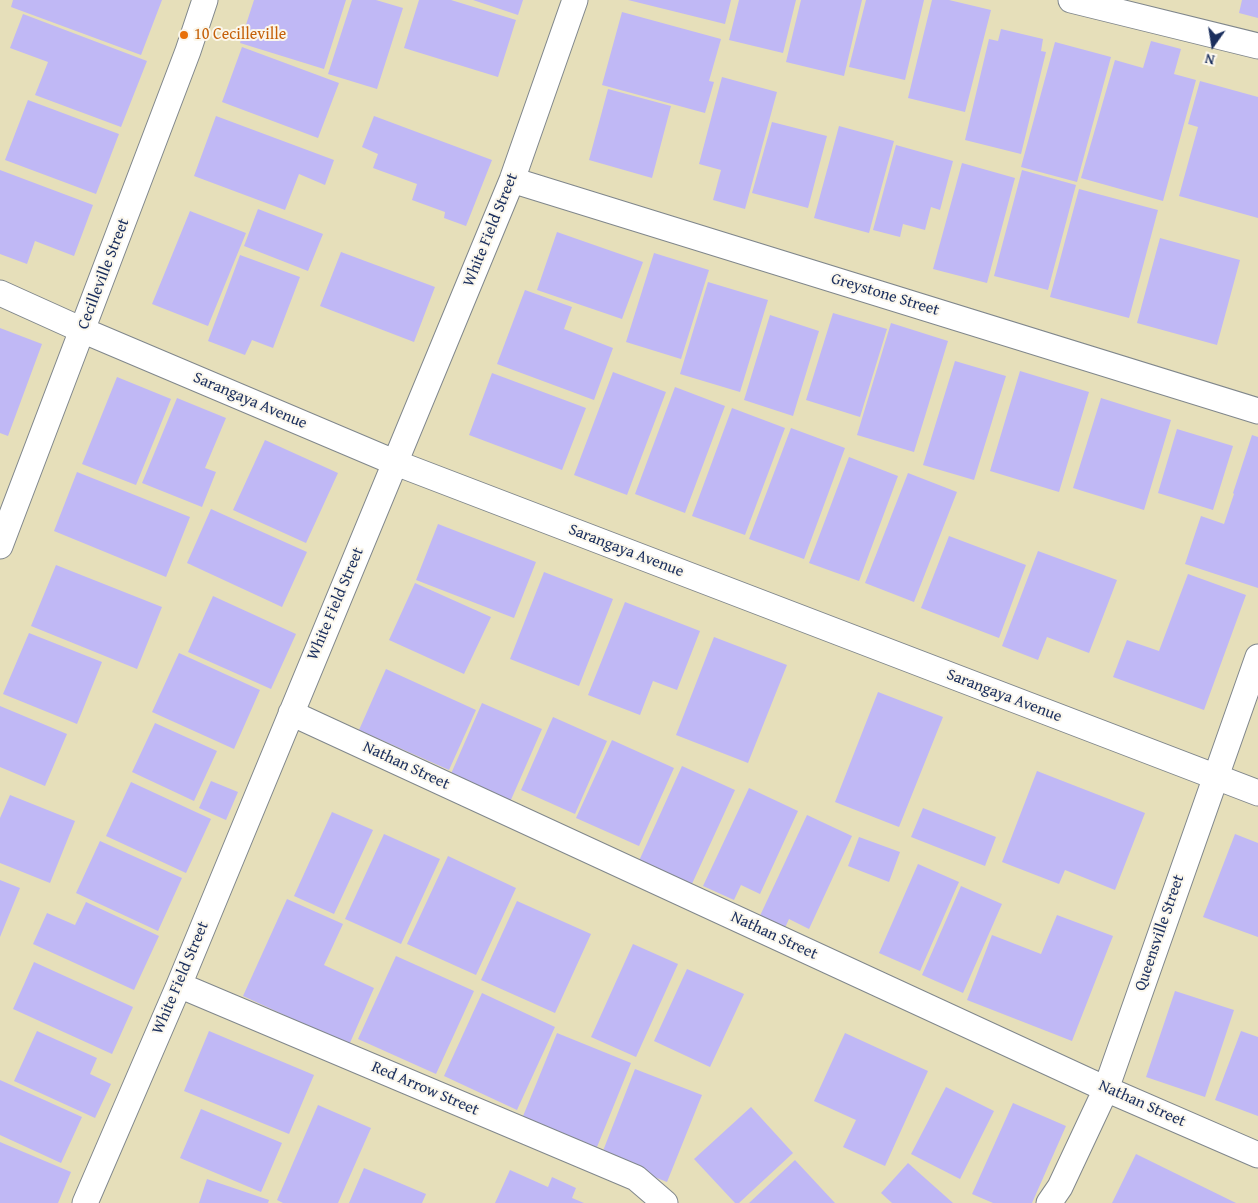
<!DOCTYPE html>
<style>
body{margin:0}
#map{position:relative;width:1258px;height:1203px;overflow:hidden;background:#e6dfba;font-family:"Gentium Book Plus",serif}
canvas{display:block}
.north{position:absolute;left:1188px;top:20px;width:50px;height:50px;-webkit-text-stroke:4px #fbf7ec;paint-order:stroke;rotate:193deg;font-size:14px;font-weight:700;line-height:20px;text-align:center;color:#1b2f5e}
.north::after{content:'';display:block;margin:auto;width:18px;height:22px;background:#1b2f5e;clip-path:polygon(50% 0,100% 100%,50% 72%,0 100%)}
</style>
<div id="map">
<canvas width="1258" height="1203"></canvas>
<div class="north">N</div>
</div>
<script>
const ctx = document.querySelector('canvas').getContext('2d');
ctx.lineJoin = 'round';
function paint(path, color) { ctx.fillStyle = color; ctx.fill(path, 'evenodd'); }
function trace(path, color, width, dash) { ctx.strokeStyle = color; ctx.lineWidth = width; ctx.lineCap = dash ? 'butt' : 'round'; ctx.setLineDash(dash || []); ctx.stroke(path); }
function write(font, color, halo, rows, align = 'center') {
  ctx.font = font + ' "Gentium Book Plus",serif'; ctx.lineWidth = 4; ctx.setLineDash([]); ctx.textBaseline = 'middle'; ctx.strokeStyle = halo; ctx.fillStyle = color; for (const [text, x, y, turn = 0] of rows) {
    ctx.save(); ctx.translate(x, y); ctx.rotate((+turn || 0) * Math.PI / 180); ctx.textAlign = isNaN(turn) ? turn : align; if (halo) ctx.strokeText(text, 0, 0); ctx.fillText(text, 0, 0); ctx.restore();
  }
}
const building = new Path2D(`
 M13,0H162L141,55L11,7Z
 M254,0H346L324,69L240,43Z
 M352,0H376L403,8L377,89L328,74Z
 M419,0H451L516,20L498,77L404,48Z
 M473,0H523L518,15Z
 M628,0H731L725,24Z
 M739,0H796L783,53L729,40Z
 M801,0H862L844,76L786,62Z
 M866,0H924L905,80L849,67Z
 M932,0H949L991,10L965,112L908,98Z
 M1242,0H1258V18L1239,13Z
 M622,12L721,39L709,81L714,82L705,113L602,85Z
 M23,14L147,61L121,127L35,95L48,62L10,48Z
 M1001,29L1043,39L1041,51L1046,52L1021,154L965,140L989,39L998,41Z
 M1151,41L1181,49L1174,74L1196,80L1163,201L1081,178L1115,60L1143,68Z
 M1055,42L1111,57L1077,182L1021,167Z
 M242,47L339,83L318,138L222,102Z
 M722,77L777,92L745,209L713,200L721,170L699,164Z
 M1200,81L1258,97V218L1179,196L1198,127L1188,124Z
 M608,89L671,106L652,178L589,160Z
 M28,100L119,134L96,194L5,160Z
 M216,116L334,160L325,185L299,174L285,210L194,176Z
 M374,116L492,160L466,226L444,218L445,212L412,200L417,184L373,168L378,154L362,147Z
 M772,122L827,136L808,208L752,193Z
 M839,126L894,141L869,233L814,218Z
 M896,145L953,161L940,210L931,207L925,230L903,224L900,237L873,230Z
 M962,163L1015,178L987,283L933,269Z
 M0,170L93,205L74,256L35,241L27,264L0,254Z
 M1022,170L1076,185L1048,290L994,276Z
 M1079,189L1158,210L1129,318L1050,297Z
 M258,209L323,234L308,271L244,246Z
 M190,211L246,233L208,326L152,304Z
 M557,232L643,262L622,319L537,290Z
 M1160,238L1240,260L1217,345L1137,323Z
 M341,252L435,287L414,342L320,306Z
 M654,253L709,270L681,359L626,342Z
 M240,255L300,277L273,348L252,340L245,355L208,341Z
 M708,282L768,300L740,392L680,374Z
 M525,290L572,307L564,329L613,348L594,400L497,364Z
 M833,313L887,329L860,417L806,400Z
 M770,315L819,331L793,416L744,400Z
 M891,323L948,341L914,452L857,435Z
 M0,328L42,344L8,436L0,433Z
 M955,361L1006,376L974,480L923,465Z
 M1020,371L1089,392L1059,492L990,471Z
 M613,372L666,392L627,495L574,475Z
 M492,373L586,408L562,470L469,435Z
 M117,377L171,399L136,485L82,464Z
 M675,387L725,406L685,513L635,494Z
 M177,398L226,418L205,468L216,472L202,507L142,483Z
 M1101,398L1171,420L1144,510L1073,488Z
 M732,408L785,428L745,535L692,516Z
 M791,428L845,448L804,559L749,539Z
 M1177,429L1233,446L1213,510L1158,493Z
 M1252,435L1258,437V588L1185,564L1201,516L1224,524L1234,494L1233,493Z
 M265,440L338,473L306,543L233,510Z
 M849,457L898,476L859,581L809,563Z
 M77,472L190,517L166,577L54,531Z
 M908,473L957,492L914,602L865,583Z
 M211,509L307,552L282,607L187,563Z
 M438,524L536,562L514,618L416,580Z
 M949,536L1026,565L999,638L921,608Z
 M1038,551L1117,580L1089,653L1047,637L1038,660L1002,646Z
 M56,565L162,607L137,669L31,626Z
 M544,572L613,599L579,686L510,659Z
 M1188,574L1246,595L1204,710L1113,677L1127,640L1159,651Z
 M415,583L491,617L464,674L389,640Z
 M213,596L296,634L271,689L188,652Z
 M625,602L700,631L677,690L653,681L640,715L588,695Z
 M29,633L102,662L77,724L3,694Z
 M714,637L787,665L748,763L676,735Z
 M179,653L260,690L234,749L152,712Z
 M386,669L476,710L449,770L359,730Z
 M878,692L943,717L899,827L835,802Z
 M482,703L542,729L510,802L450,776Z
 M0,706L67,734L45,786L0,767Z
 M553,717L607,741L575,814L521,790Z
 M155,723L217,751L194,801L132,772Z
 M612,740L674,768L639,846L576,818Z
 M682,766L735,790L691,886L638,863Z
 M1037,771L1145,813L1115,890L1065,870L1059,884L1002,862Z
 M211,781L238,792L226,820L199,808Z
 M131,782L211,819L186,873L106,836Z
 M749,788L798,811L760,894L741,885L734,900L703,886Z
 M10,795L75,821L50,883L0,863V818Z
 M923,808L996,837L985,866L911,837Z
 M332,812L373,830L334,914L294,896Z
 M807,815L852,836L809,929L789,919L783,932L758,920Z
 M384,834L440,859L401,944L345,919Z
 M1235,834L1258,843V937L1203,917Z
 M859,837L900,852L889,882L848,866Z
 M100,841L182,878L158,931L76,893Z
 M448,856L516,888L476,975L407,944Z
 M918,864L959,882L920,971L879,953Z
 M0,880L20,888L0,937Z
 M961,886L1002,904L963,993L922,975Z
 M287,899L343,924L324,965L374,988L349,1045L243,996Z
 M517,901L591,934L555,1013L481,980Z
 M86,902L159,936L134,990L33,944L47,913L75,925Z
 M1057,915L1113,936L1072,1041L967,1000L992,935L1041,954Z
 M633,944L678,964L636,1057L591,1037Z
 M396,956L474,991L436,1074L358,1039Z
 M34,962L133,1007L112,1054L13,1009Z
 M687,969L744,994L710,1067L654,1041Z
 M1175,991L1234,1010L1205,1097L1146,1077Z
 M482,993L555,1027L517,1110L444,1076Z
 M37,1031L97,1058L90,1074L111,1084L95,1118L14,1081Z
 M209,1031L314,1075L289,1134L184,1091Z
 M1241,1031L1258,1037V1116L1215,1100Z
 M557,1033L631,1063L595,1152L521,1121Z
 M845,1033L928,1071L885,1166L843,1147L856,1120L814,1101Z
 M635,1069L702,1095L667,1182L601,1156Z
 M0,1080L82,1117L61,1163L0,1135Z
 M946,1087L994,1111L960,1179L911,1154Z
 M1013,1103L1066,1126L1032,1203H993L972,1194Z
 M318,1105L371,1128L338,1203H283L277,1200Z
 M751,1107L793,1153L739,1203H735L694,1159Z
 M201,1109L282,1143L261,1192L180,1158Z
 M0,1142L71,1172L58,1203H0Z
 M1136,1154L1236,1203H1112Z
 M795,1160L835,1203H749Z
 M908,1163L953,1203H892L881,1193Z
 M364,1168L426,1194L422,1203H349Z
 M510,1170L548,1187L552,1177L576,1188L572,1198L584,1203H495Z
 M207,1179L269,1200L268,1203H199Z`);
const minor = new Path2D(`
 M1071,0L1258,46
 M512,180L1258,411
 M0,293L82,330L396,463L1258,793
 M0,546L188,51L205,0
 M291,713L1106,1089L1258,1155
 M179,985L636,1178L665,1203
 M85,1203L179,985L512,180L575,0
 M1049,1203L1060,1187L1106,1089L1258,657`);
const markers = [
 [184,35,5,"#e8710a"]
];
const foodNames = [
 ["10 Cecilleville",194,35]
];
const streetNames = [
 ["White Field Street",491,230,-68],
 ["Cecilleville Street",104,274,-69],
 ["Greystone Street",885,295,17],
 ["Sarangaya Avenue",250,401,23],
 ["Sarangaya Avenue",626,551,21],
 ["White Field Street",336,604,-67],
 ["Sarangaya Avenue",1004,696,21],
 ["Nathan Street",406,766,25],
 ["Queensville Street",1160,933,-71],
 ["Nathan Street",774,936,25],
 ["White Field Street",181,978,-67],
 ["Red Arrow Street",425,1089,23],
 ["Nathan Street",1142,1104,24]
];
paint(building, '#c0b8f5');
trace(minor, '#80878c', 27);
trace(minor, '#fff', 25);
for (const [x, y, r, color] of markers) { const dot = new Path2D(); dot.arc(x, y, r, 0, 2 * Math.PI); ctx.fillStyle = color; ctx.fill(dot); trace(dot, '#fbf7ec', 2); }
write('16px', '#c56008', '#fbf7ec', foodNames, 'left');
write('16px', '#1b2f5e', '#fbf7ec', streetNames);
</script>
